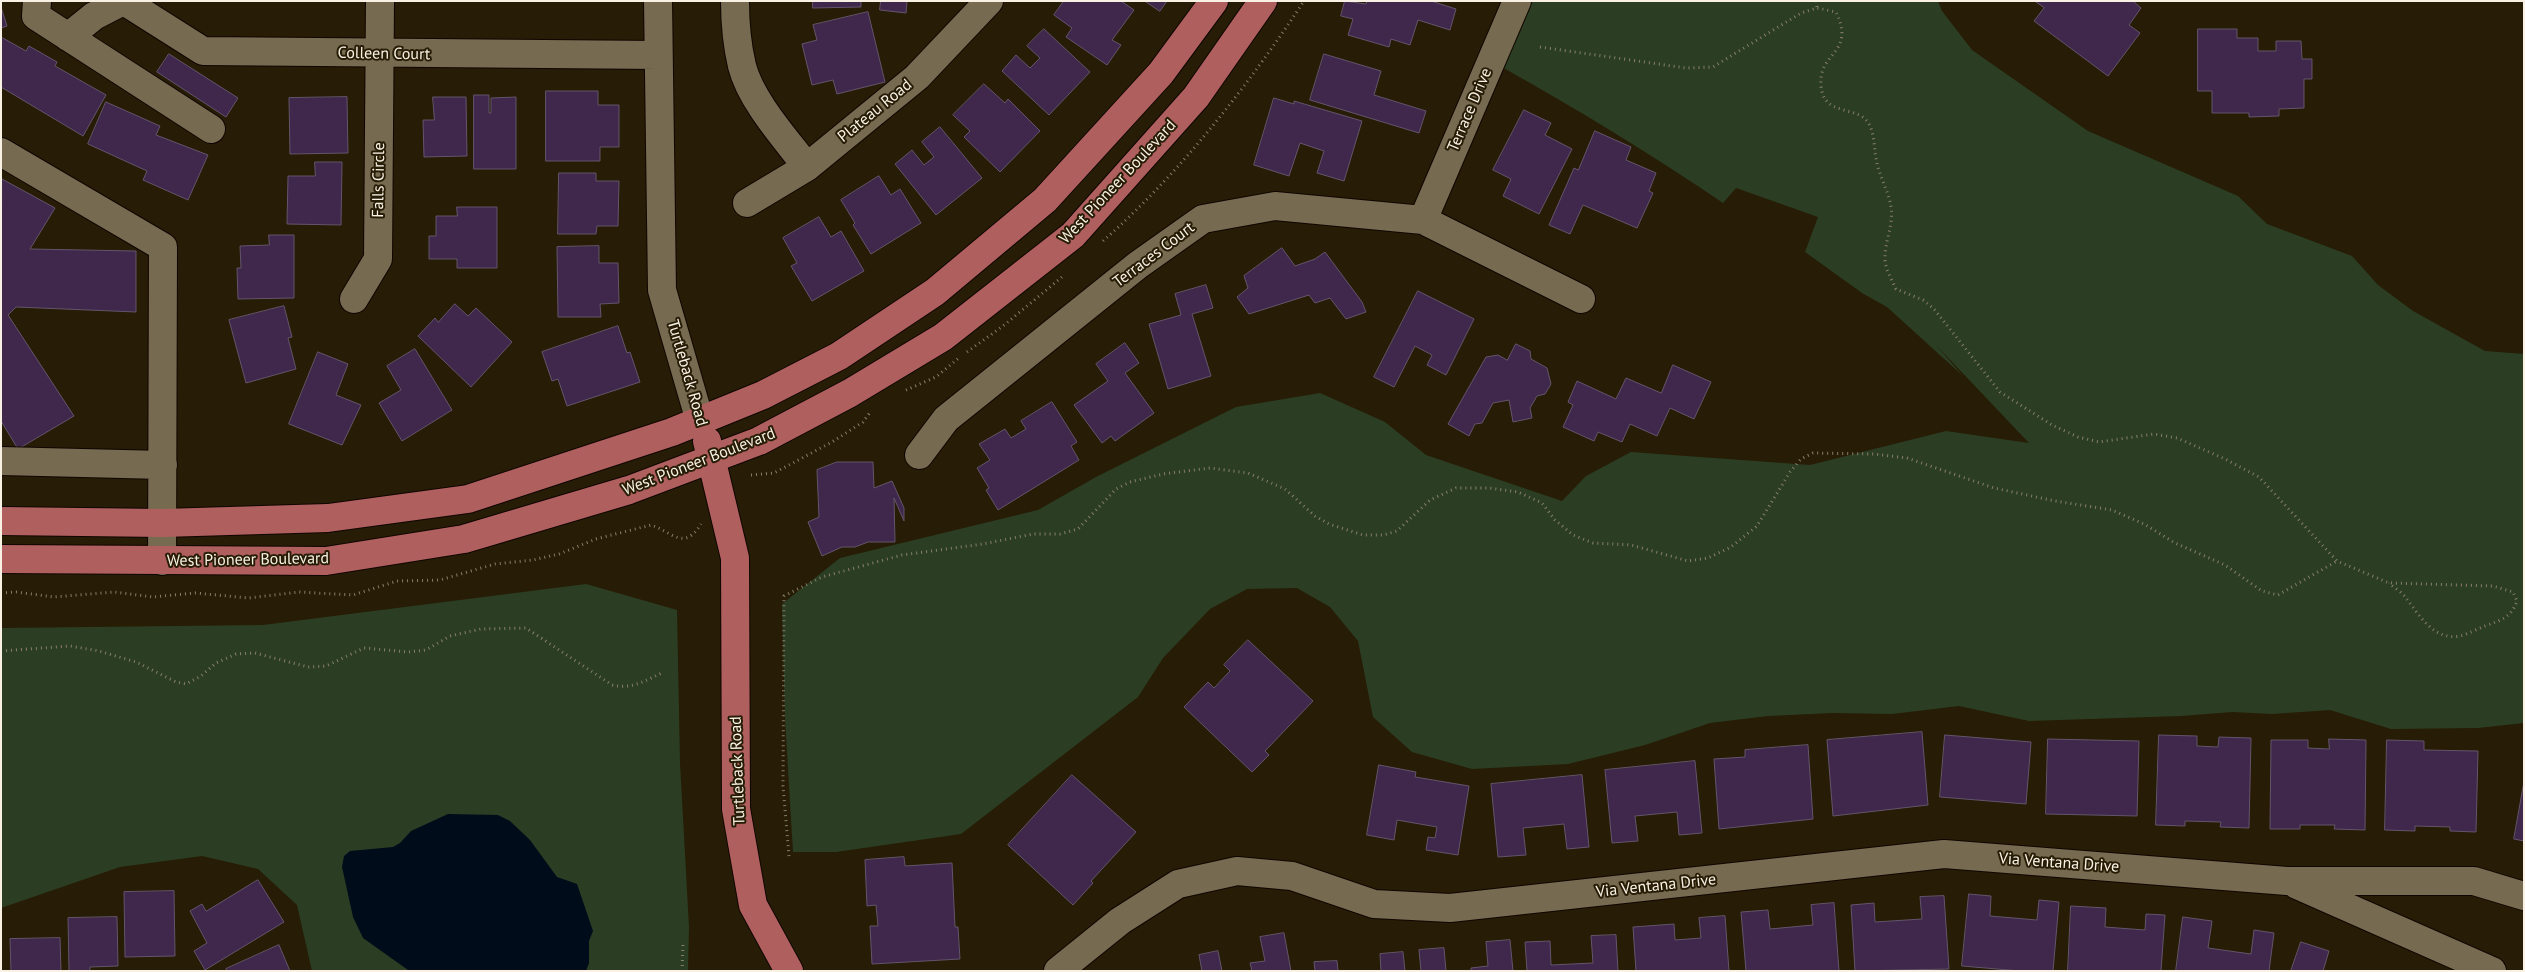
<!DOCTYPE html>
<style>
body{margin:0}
#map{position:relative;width:2525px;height:972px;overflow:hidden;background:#271c05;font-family:"PT Sans",sans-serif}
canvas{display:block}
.frame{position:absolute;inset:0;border:2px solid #f9f2e4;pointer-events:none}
</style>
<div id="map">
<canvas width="2525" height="972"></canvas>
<div class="frame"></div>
</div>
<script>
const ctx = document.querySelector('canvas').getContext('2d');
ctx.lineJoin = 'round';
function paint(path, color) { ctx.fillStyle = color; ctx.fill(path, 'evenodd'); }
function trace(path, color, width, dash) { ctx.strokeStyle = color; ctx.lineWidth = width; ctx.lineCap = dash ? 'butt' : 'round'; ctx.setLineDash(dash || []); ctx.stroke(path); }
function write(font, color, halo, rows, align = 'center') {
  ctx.font = font + ' "PT Sans",sans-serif'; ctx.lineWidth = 4; ctx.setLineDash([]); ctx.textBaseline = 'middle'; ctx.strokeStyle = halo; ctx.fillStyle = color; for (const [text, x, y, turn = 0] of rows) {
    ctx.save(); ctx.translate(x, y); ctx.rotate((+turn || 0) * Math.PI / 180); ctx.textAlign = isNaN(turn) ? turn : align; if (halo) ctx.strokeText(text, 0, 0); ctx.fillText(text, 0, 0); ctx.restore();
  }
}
const green = new Path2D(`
 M1530,1H1938L1942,11L1972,50L2088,131L2238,196L2267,224L2352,256L2378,285L2413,311L2485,351L2524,354V723L2478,728L2391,729L2330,710L2272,714L2232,712L2181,716L2029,721L1959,706L1892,714L1832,713L1768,716L1710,723L1645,745L1568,764L1472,769L1412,752L1373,717L1358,641L1330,607L1297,588L1247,589L1210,609L1163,658L1138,697L961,834L836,852H793L785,719L782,604L840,558L1038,510L1096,477L1236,407L1320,393L1385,422L1426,455L1562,501L1586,476L1631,452L1810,465L1946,431L2029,443L1935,344L1963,376L1887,307L1862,293L1805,252L1818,217L1736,188L1723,203C1651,154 1577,109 1500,66Z
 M586,584L677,610L680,763L689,927L688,971H312L297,905L258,869L202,856L120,867L1,908V628L263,625Z`);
const water = new Path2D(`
 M448,814L498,815L510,821L530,840L557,877L577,884L593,931L589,941V963L586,971L408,970L363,938L353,917L342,867L344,856L350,851L393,847L400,843L411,831Z`);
const building = new Path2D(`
 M813,1H861V7L813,8Z
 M881,1H907L906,13L880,10Z
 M1064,1H1121L1134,10L1112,40L1121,45L1107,65L1066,37L1072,28L1054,15Z
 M1145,1H1167L1160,11Z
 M1345,1L1366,4L1367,1H1431L1456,9L1450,30L1418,20L1410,45L1391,39L1389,47L1348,35L1353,19L1341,16Z
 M2035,1H2133L2141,8L2129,25L2140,33L2108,76L2034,21L2044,8Z
 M1,7L7,26L1,28Z
 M868,12L885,82L837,94L833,80L812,85L802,44L817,40L813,25Z
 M1044,29L1090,72L1049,115L1002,71L1016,55L1030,68L1040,58L1027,46Z
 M2198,29H2237V38H2258V51H2276V41H2301L2302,59H2312V79H2304V108L2279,109V116L2249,117V113H2212V91H2198Z
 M1,37L26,51L29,46L57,62L55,66L106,95L83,136L1,87Z
 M169,54L238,98L226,117L157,72Z
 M1324,54L1381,71L1374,95L1426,111L1419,133L1310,100Z
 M984,84L1005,103L1008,99L1040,131L1000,172L964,137L970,131L953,115Z
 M546,91H598V105H619V147H600V161H546Z
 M474,95H489V113H491V98L516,97V169H474Z
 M347,97L348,153L290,154L289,98Z
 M433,97H466L467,156L424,157L423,120H434Z
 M1274,98L1294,104V101L1362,121L1344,181L1317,173L1324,151L1300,143L1289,176L1254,165Z
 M106,102L160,126L156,135L208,155L188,200L143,180L147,171L88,144Z
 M1524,110L1551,123L1545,135L1572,149L1539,214L1503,196L1511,179L1493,170Z
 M940,127L982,178L936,215L895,164L912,150L924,165L934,157L922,142Z
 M1595,131L1631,147L1626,160L1656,173L1649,191L1653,193L1637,228L1583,205L1570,234L1549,225L1574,168L1578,170Z
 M315,162H342L341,225L287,224L288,176H315Z
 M559,173H596V181H619L618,226H597L596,234H558Z
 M879,176L891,195L900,189L921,223L871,254L853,225L855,223L841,200Z
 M2,179L55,208L30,249L136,251V312L16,307L8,315L74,416L18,449L1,421Z
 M457,207H497V268H457V259H429V236H436V216H457Z
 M819,217L831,237L841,231L864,271L812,301L791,266L797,263L783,238Z
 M269,235H294V298L238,299L237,268H241L240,246L269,245Z
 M599,246V263H618L619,303L600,304L601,317H558L557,247Z
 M1282,248L1295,266L1315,259L1325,252L1362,302L1366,312L1346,319L1330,298L1315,303L1309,295L1249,314L1237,297L1248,288L1244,276Z
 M1206,285L1213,308L1192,314L1211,376L1168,389L1149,324L1181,315L1175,294Z
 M1418,291L1474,319L1446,375L1427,365L1432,355L1415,346L1394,387L1374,377Z
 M455,304L468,316L476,308L512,342L471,387L418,336L435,318L438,322Z
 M284,306L292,337L288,338L296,369L246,383L229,320Z
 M618,326L627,353L630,352L640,382L567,406L558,379L552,381L542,352Z
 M1125,343L1139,363L1125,373L1154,413L1115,441L1111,436L1102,443L1074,405L1108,381L1096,364Z
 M1516,344L1530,351L1531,359L1547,368L1551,384L1545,394L1537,396L1530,408L1532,418L1513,422L1509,400L1493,403L1482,423L1475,424L1469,436L1448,424L1486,357L1498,355L1507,360Z
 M415,349L452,410L402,441L379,403L401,390L387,366Z
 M318,352L348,364L336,395L361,405L342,445L289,424Z
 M1673,365L1711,382L1694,419L1670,408L1657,436L1630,424L1622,442L1598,432L1594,441L1563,427L1573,405L1568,402L1577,381L1616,399L1626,378L1661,393Z
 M1052,402L1077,442L1071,446L1079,460L998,510L986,490L989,488L977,468L990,460L979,444L1005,429L1011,438L1026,429L1021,421Z
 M837,462H873L874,488L892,481L904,508V521L894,498L895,542H868L855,547H842L822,556L808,522L819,517L817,470Z
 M1248,640L1313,701L1265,751L1269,755L1252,772L1184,707L1208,682L1214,688L1230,671L1224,665Z
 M1922,732L1928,805L1833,816L1827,740Z
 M1945,735L2031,742L2026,804L1940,797Z
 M2159,735L2197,736V746L2218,747L2219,737L2251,738L2249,828L2220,827L2221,822L2185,821V826L2156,825Z
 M2048,739L2139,741L2137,816L2046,814Z
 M2329,739L2366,740L2365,830L2334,829L2335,825H2300V829H2270L2271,740H2308V748L2329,749Z
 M2387,740L2424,741V750L2478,751L2476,832L2450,831V827L2415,826V831L2385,830Z
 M1808,745L1813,819L1719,829L1714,759L1745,757V750Z
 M1695,761L1702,833L1679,835L1677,812L1635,816L1638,841L1612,843L1605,770Z
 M1379,765L1416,772L1415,777L1469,786L1458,855L1426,850L1428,837L1435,838L1437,827L1397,820L1394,840L1367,835Z
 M1072,775L1136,832L1091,881L1093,883L1073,905L1008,845Z
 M1582,775L1589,847L1567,849L1564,824L1523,828L1526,855L1498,857L1491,784Z
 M2524,782V841L2514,839Z
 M904,857L905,866L952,863L955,927H958L960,959L872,964L870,926H878L876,905L867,906L865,860Z
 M258,880L284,922L205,970L194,951L207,943L190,911L202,904L206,911Z
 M174,891L175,956L125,957L124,892Z
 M1969,894L1991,896L1990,916L2037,920L2039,900L2059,902L2053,971H2020L1962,966Z
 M1944,896L1949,969L1855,971L1851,905L1874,903L1875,922L1922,919L1920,897Z
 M1834,903L1839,971H1746L1741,912L1768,910L1770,929L1813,925L1811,905Z
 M2071,906L2106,908L2105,927L2145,930L2146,914L2165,915L2161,971H2068Z
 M1725,916L1729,971H1636L1633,927L1674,924L1675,940L1701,938L1699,918Z
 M117,917L118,966L90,967V971H69L68,918Z
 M2183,917L2212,921L2208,948L2251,954L2254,930L2274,933L2269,971H2176Z
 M1284,933L1291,971H1252L1250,963L1265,961L1260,937Z
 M1616,935L1618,971H1527L1525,942L1550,941L1551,965L1593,963L1591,936Z
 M60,938L61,971H11L10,939Z
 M1510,940L1513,971H1471V968L1488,966L1486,942Z
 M2301,942L2329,951L2323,971H2291Z
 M279,945L290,971H227L226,969Z
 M1444,948L1446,971H1460H1421L1419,950Z
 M1218,951L1222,971H1202L1199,955Z
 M1403,952L1405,971H1381L1380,954Z
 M1337,961L1338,971H1315L1314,962Z`);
const path = new Path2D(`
 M1816,1L1817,8
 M1540,47L1686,68L1713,67L1801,13L1817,8L1836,12C1856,54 1818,52 1821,85C1823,119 1860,103 1870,126C1875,137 1874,152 1877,163C1880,178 1889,192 1891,207C1894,225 1884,243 1885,260C1886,271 1892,280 1896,289L1923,300L1934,309L2000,392L2052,425L2078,437L2099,442L2154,434L2177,438L2225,459L2259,477L2337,561L2389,583L2493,586L2513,592L2517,601C2511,618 2501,620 2485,626C2477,629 2468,634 2460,636C2434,641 2420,616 2406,598C2402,592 2394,588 2389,583
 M1103,241C1181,172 1247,87 1304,1
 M967,352L1003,326L1062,277
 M906,390L936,377L960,357
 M751,475L774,473L832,442L863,422L871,411
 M1,593L16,592L54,597L114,592L153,597L195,593L249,598L299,592L353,595L397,581L440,580L495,564L533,560L559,554L596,539L651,525C671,531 684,552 701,524
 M1,651L70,646L99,651L136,662L176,682L186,684L201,676L216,663L236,654L255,653L308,667L326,666L364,648L408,652L426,650L450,636L481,629L526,628L612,685C632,690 646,680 664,672
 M789,856L783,786L784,596L822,577L902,555L983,544L1033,534H1060L1078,529L1116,489L1130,482L1163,474L1210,468L1248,473L1285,489L1315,516L1329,524L1363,535H1383L1397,531L1430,500L1456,488H1489L1518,492L1542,503L1555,520L1573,535L1593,543L1631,545L1688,561L1708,558L1731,547L1757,526L1790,472L1801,459L1813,453L1874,454L1907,458L1994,488L2055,501L2112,510L2144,524L2175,543L2225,565L2262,591L2278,595L2337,561
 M682,971L683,944`);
const minor = new Path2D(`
 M37,1L36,16L211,129
 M124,1L203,51L658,55
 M658,1L662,290L700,421
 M735,1C735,23 737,45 742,66C751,101 785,138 807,167
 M68,37L94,16L123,1
 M1,152L163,247L162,561
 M747,203L807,167L917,77L989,1
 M1423,220L1517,1
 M354,299L378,259L380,1
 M919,455L946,419L1138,265L1203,219L1275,206L1423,220L1581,299
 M1,461L163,465
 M2297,885L2492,971
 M1058,971L1120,921L1178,884L1237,871L1292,876L1374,904L1450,908L1944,854L2287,881H2474L2524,896`);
const major = new Path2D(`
 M707,441L735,558L736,809L753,905L789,971
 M1,521L163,523L328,518L468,499L672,432L763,395L839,356L935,292L1045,200L1161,73L1214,1
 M1,559L326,561L464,539L629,490L759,441L850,393L943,337L1073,235L1196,97L1263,1`);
const streetNames = [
 ["Colleen Court",384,54,1],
 ["Terrace Drive",1470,110,-67],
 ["Plateau Road",875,111,-39],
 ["Falls Circle",379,180,-89],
 ["West Pioneer Boulevard",1118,182,-47],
 ["Terraces Court",1154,255,-37],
 ["Turtleback Road",687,373,74],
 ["West Pioneer Boulevard",699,462,-21],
 ["West Pioneer Boulevard",248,560,-1],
 ["Turtleback Road",738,771,-92],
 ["Via Ventana Drive",2059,863,4],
 ["Via Ventana Drive",1656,886,-6]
];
paint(green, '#2b3e23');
paint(water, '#000c1a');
paint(building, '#40284c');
trace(building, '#63556b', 1);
trace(minor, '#100600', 30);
trace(major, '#100600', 30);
trace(path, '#877e6b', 3, [1, 4]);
trace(minor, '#766a50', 28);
trace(major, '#b05f5f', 28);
write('16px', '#f9f2e4', '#271c05', streetNames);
</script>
